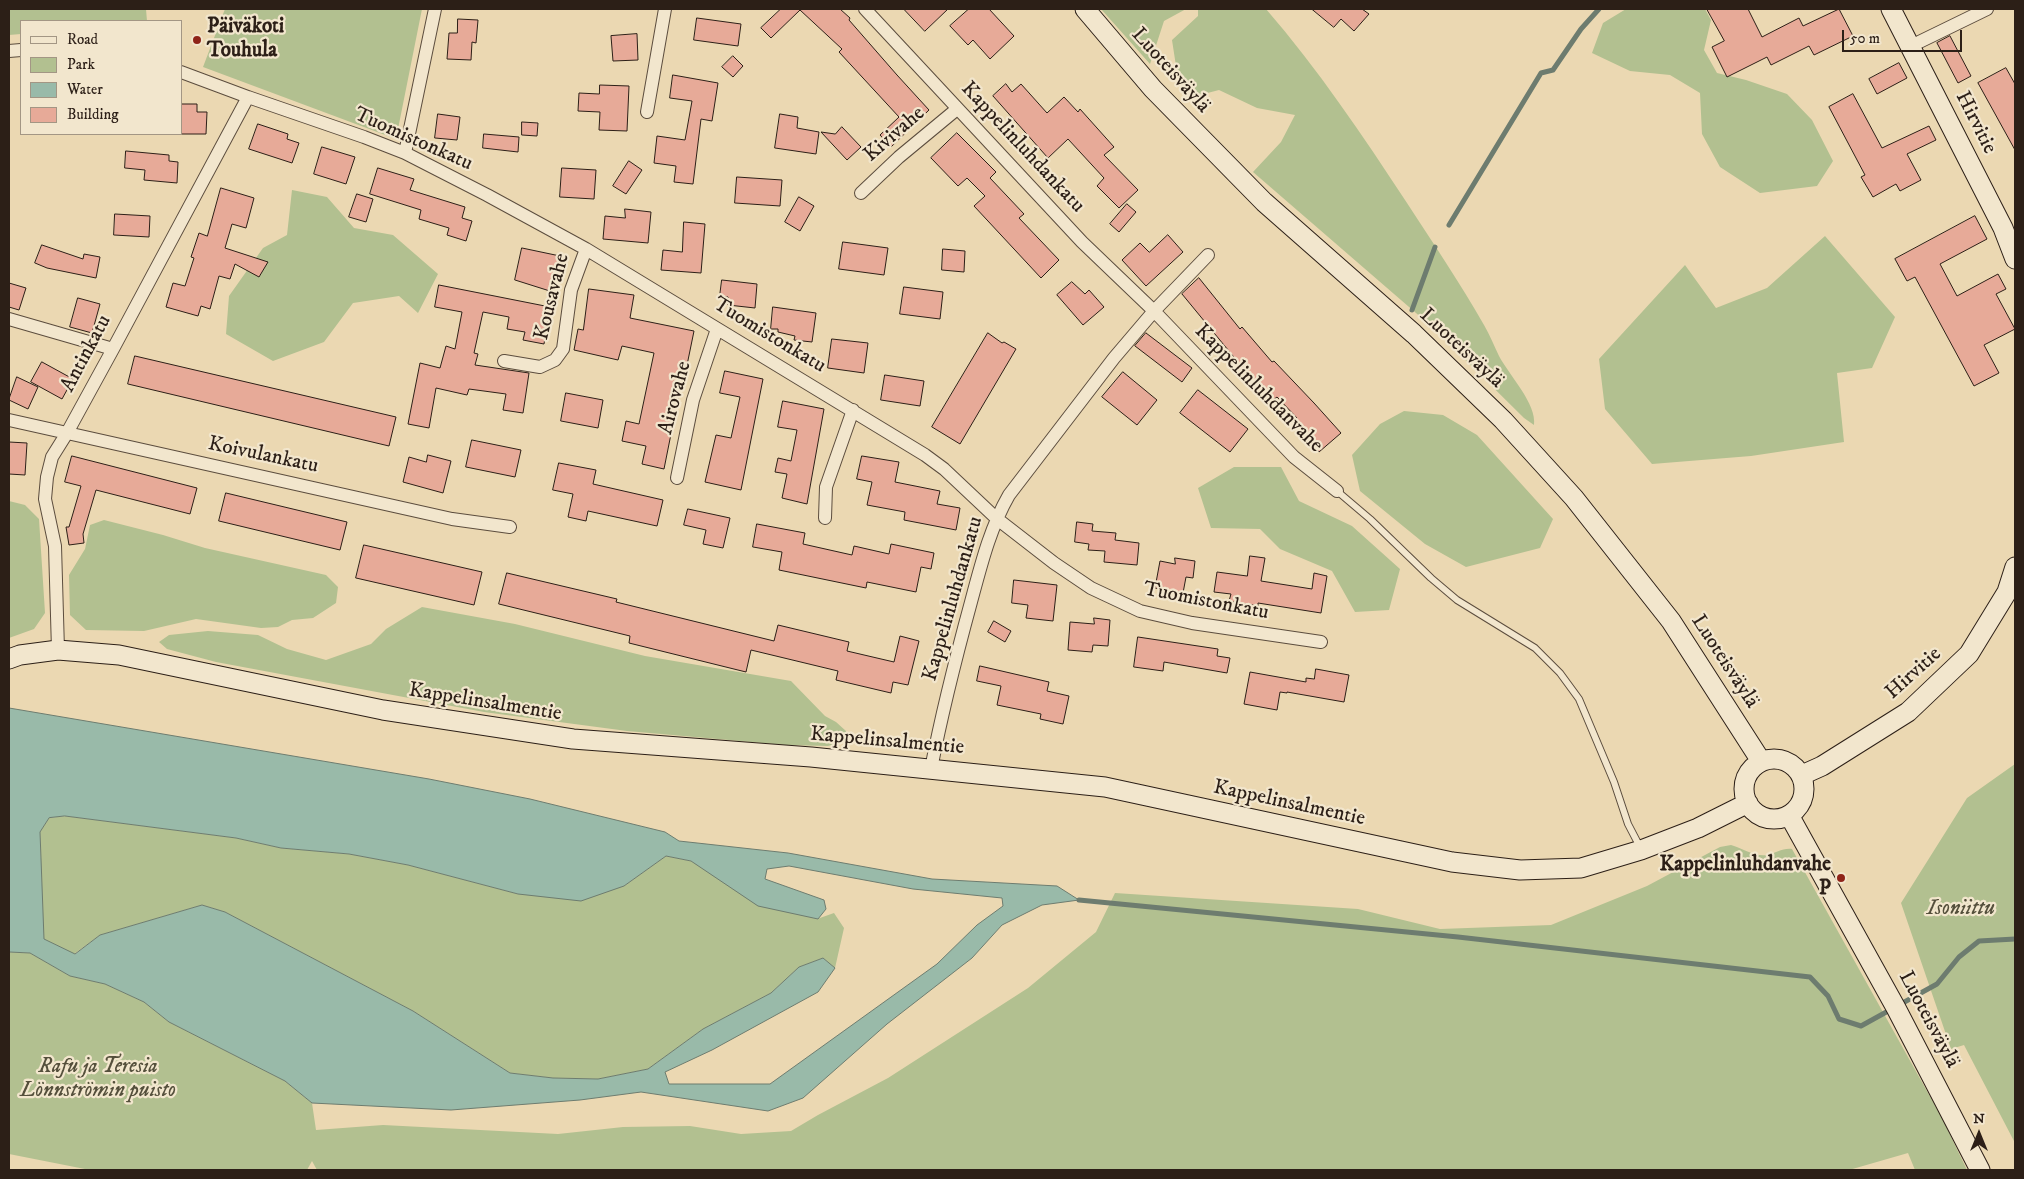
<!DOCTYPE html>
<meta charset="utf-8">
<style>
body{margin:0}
#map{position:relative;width:2024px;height:1179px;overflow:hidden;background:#ebd8b2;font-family:"IM FELL DW Pica",serif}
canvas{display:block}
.frame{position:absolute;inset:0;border:10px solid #2c1f17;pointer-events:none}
.legend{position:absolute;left:20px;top:20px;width:162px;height:115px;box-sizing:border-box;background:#f2e6cd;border:1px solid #a39684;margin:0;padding:6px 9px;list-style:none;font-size:15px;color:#2c1f17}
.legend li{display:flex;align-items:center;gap:10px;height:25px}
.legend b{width:25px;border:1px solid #a39684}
.north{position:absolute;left:1954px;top:1109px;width:50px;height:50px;-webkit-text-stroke:4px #f2e6cd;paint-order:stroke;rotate:0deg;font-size:14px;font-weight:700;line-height:20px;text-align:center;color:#2c1f17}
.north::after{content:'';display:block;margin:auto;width:18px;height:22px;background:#2c1f17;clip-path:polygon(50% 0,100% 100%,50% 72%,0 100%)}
.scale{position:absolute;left:1842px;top:30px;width:120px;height:22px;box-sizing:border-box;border:2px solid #2c1f17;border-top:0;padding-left:6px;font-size:15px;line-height:18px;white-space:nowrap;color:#2c1f17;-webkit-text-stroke:4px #f2e6cd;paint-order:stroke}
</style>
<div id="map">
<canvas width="2024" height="1179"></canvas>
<div class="frame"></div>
<ul class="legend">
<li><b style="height:6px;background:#f2e6cd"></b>Road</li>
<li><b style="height:14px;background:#b2c090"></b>Park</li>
<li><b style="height:14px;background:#99baa9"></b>Water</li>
<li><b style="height:14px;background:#e7aa98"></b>Building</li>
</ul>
<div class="north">N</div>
<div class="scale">50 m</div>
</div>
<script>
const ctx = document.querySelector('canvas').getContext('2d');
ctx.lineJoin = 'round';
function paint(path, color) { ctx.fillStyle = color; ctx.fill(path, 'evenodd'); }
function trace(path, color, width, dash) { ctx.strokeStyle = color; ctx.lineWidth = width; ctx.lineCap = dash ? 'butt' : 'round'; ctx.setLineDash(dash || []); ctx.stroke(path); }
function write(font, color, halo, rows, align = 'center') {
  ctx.font = font + ' "IM FELL DW Pica",serif'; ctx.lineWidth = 4.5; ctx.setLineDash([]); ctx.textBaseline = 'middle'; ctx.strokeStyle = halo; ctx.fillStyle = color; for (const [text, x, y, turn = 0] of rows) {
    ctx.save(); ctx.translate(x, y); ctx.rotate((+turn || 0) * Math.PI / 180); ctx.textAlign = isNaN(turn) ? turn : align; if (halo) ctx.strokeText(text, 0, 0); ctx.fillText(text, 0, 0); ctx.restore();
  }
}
const green = new Path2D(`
 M9,9H146L147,21H21V34L9,35Z
 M225,9H422L396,139L203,67Z
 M1101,9H1186L1164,21L1150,64Z
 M1198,9H1266C1318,69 1363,136 1407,203C1433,243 1460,283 1484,325C1490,335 1494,346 1499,356C1509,375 1537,404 1534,425L1524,418L1431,326L1253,172L1281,142L1295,115L1257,108L1219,90L1192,97L1178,79L1172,40L1198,16Z
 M1626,9H1705L1711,20L1704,50L1717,73L1746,80L1787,94L1812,120L1833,161L1817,186L1760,193L1720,167L1702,134L1700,93L1670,75L1630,71L1592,53L1603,23Z
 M292,190L327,197L354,228L393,235L438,274L418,313L399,296L353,303L324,342L273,361L226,334L229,296L263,248L287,235Z
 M1825,236L1895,317L1872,368L1837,373L1844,442L1751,456L1652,464L1605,409L1599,359L1685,265L1716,308L1767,288Z
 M1404,411L1443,415L1477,435L1553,519L1540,548L1466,567L1425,544L1360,491L1352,455L1380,424Z
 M1234,467H1281L1299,501L1352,526L1400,569L1389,610L1355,612L1332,571L1280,549L1260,529L1211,528L1198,488Z
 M9,501L25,505L39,519L45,613L34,629L9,638Z
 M104,520L163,535L205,548L326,575L338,587L336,603L313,618L292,620L278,627L261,628L196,619L144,631L86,630L70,615L69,575L85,549L90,525Z
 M422,607L515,624L645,656L791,681L825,716L836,722L846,731V741L828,746L785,745L627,731L484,712L216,662L167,649L159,642L169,635L208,631L258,635L287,649L326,660L371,644L386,629Z
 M2015,764V1143L1964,1045L1951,1049L1901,903L1967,798Z
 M65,816L236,838L281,848L349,854L408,865L518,894L624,886L666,856L691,861L703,868L817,919L834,913L844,928L835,968L823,958L799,967L771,993L703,1029L648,1069L598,1079L553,1078L510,1073L413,1011L225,912L202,905L100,935L74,954L43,939L40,832L49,818Z
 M1731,845C1742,848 1755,857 1767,855C1776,853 1782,848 1792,849L1942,1118L1967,1170H1915L1908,1153L1849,1170H317L312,1161L307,1170H90L9,1154V952L30,953L70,976L105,984L144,1002L169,1022L285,1081L312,1103L316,1130L383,1125L558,1134L623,1127L690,1126L741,1134L791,1131L818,1115L888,1078L1028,988L1096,932L1115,893L1358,909L1440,929L1551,925L1647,886L1720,847Z`);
const water = new Path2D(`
 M9,708L429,779L530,799L665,832L679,841L788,853L932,879L1057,886L1079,900L1042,905L1002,925L972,958L887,1024L803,1098L768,1111L641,1092L580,1100L451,1110L312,1103L285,1081L169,1022L144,1002L105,984L70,976L30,953L9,952ZM65,816L236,838L281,848L349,854L408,865L518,894L581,901L624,886L666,856L691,861L758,906L818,919L826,909L824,900L765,879L767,869L789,866L913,889L1002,898L1003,906L977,925L937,964L770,1084H669L665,1072L712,1050L818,992L835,968L823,958L799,967L771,993L703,1029L648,1069L598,1079L553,1078L510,1073L413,1011L225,912L202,905L100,935L75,954L44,939L40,832L49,818Z`);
const stream = new Path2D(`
 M1449,225L1541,73L1553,70L1581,29L1599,9
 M1412,310L1435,247
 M1079,900L1458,937L1810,977L1828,996L1839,1019L1861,1026L1937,984L1959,957L1979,941L2015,939`);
const building = new Path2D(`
 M781,9H840L850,18L849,20L897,75L929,110L891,147L880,135L899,117L839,52L842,49L800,10L771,38L761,28Z
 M904,9H948L925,31Z
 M969,9H989L1014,36L990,59L973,40L968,45L950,26Z
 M1312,9H1362L1369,14L1354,31L1341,19L1334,27Z
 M1707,9H1748L1762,37L1799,18L1803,26L1839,9L1853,36L1814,55L1809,46L1771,65L1767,57L1727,77L1712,47L1724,41Z
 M697,18L741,24L738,46L694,40Z
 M458,19L478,20L476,43L472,42L471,60L447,59L449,33H457Z
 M637,34L638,60L613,61L611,36Z
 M1950,36L1971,76L1958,83L1937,43Z
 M733,56L743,66L733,77L722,67Z
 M1899,63L1907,78L1877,94L1869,79Z
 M2006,68L2015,84V150L1978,83Z
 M673,75L718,83L712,121L701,119L693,184L674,182L676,166L654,163L657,136L685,140L692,101L670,98Z
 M1006,84L1012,92L1021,84L1047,113L1064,97L1078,112L1080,109L1114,147L1104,155L1138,190L1119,208L1097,186L1104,178L1068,139L1048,158L993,96Z
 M600,85L629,86L627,131L599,130L600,112L578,111L579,93L599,94Z
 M1853,94L1882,148L1929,126L1936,140L1907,154L1921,180L1900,191L1896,184L1873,197L1861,177L1865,175L1829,107Z
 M181,104H197V112H207L206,134H181Z
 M438,114L460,117L457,140L435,138Z
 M780,114L798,117L797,128L819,132L816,154L775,148Z
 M522,122L538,123L537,136L522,135Z
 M258,124L288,134L287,139L299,143L292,163L249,149Z
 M842,127L861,147L847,160L821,132L835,134Z
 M957,133L996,172L990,178L1024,214L1019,218L1059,260L1041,278L974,206L985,196L967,178L958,186L931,158Z
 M484,134L519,137L518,152L483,148Z
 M322,147L355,157L346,184L314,174Z
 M126,151L169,155V161L178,162L177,183L144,180L145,170L125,168Z
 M629,161L642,170L626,194L613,186Z
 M378,168L414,179L410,190L465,207L462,218L472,221L466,241L447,235L449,228L419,219L421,210L370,194Z
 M562,168L596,170L594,199L560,197Z
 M737,177L782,180L780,206L735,203Z
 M221,188L254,198L246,228L232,224L225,248L268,262L259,277L235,264L230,279L219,276L210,309L201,306L198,316L166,307L173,283L185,286L194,258L191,257L199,233L207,236Z
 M357,194L373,199L366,222L349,217Z
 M799,197L814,206L800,231L785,222Z
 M1127,204L1136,212L1119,232L1110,224Z
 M625,209L651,212L648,243L603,239L605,216L625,218Z
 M115,214L150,216L149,237L114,235Z
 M1975,216L1987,239L1940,264L1957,296L1998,274L2006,289L1996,294L2015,329L1984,345L1999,373L1974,386L1915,277L1907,281L1895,259Z
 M684,222L705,224L701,273L661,270L663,250L682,252Z
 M1168,235L1183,252L1146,286L1122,260L1140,243L1149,252Z
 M843,242L888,248L884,275L839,269Z
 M42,245L83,259L84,254L100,257L96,278L47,268L35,263Z
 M522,248L560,256L553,292L515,280Z
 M943,249L965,251L964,272L942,270Z
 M1199,278L1240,329L1242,327L1272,362L1274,361L1314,403L1341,433L1319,452L1293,422L1297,418L1277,397L1273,400L1247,373L1182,294Z
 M722,280L757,284L755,308L728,305V297L720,296Z
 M1072,282L1085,294L1089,290L1104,307L1083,325L1057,295Z
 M9,283L26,288L19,310L9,307Z
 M439,285L550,307L544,344L523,340L525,332L507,329L509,317L483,312L474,353L478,354L475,365L529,373L523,413L503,410L506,394L469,389L467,395L436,388L429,428L408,424L420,363L440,368L446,346L455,349L462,312L435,307Z
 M904,287L943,292L940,319L900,314Z
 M589,289L634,295L630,318L694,331L686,370L684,369L664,469L642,464L646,446L622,441L626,421L639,424L654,353L622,346L618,360L574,350L578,329L583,330Z
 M78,298L100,304L92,333L70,327Z
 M773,307L816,313L812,342L794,340L795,336L778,332V329H771Z
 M988,333L1002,343L1004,342L1016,349L960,444L932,427Z
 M1146,333L1192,368L1182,382L1135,346Z
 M832,339L868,343L864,373L828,368Z
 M135,356L396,417L389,446L128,384Z
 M42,362L73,379L62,399L31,382Z
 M725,371L763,379L741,490L705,482L716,435L731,438L740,397L720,393Z
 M1123,372L1157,400L1137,425L1102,397Z
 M885,375L924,381L920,406L881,400Z
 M17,377L38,387L28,409L9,400Z
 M1198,390L1248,429L1230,452L1180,413Z
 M566,393L603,400L598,428L561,421Z
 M783,401L824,409L807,504L782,498L787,474L775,472L778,458L791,461L797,430L778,427Z
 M472,440L521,450L515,477L466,467Z
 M9,442L27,443L25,475L9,474Z
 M428,455L451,461L443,493L403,482L409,457L426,462Z
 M72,456L197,488L190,514L96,490L83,534L84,543L69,545L66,527H69L81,486L65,482Z
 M862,456L899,462L895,482L940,491L937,504L960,508L956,530L904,520L905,512L867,505L872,482L857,479Z
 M559,463L596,470L593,484L663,500L657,526L588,511L586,521L568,517L573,494L553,490Z
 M226,493L347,522L340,550L219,521Z
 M688,509L730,518L723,548L703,544L706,530L684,525Z
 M1077,522L1093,524L1092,531L1116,533L1115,540L1139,543L1137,565L1104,562L1105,551L1088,550L1089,544L1075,542Z
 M757,524L805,533L803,544L852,555L854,546L889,554L891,544L934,553L931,569L921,567L916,592L867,582L866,588L779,570L782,552L753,547Z
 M364,545L482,572L474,605L356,578Z
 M1250,556L1265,558L1261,581L1312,589L1314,573L1327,576L1321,613L1258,603V606L1229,601L1231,594L1214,592L1217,572L1247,576Z
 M1175,558L1195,561L1193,578L1186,577L1183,593L1155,588L1160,561L1175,564Z
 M507,573L617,599L616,602L774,641L778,625L849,642L847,651L894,662L900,636L919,641L908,685L893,682L891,693L836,680L838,671L751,650L746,672L629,643L630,636L499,604Z
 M1014,580L1057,585L1053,621L1026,618L1028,605L1012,603Z
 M1094,618L1110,620L1108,646L1093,645L1092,652L1068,650L1070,622L1094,624Z
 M994,621L1011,631L1005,642L988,632Z
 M1138,637L1218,649L1217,656L1230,658L1227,673L1164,662L1163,671L1134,667Z
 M980,666L1049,682L1047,691L1069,696L1063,724L1040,719L1041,714L997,705L1001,686L977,681Z
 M1316,669L1349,675L1344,702L1287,692V693L1280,692L1277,710L1244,704L1250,672L1306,682V678L1314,679Z`);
const lane = new Path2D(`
 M1337,491L1370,519L1431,578L1457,600L1535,648L1560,673L1579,699L1614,782L1628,824L1640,847`);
const street = new Path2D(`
 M865,9L1082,242L1154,311L1294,457L1337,491
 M1911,46L1987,9
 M9,51L21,50
 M181,72L248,97L364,137L405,153L487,195L586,249L925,455L944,469L996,518L1054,563L1091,588L1140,611L1192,623L1321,642
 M647,112L665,9
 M405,153L435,9
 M861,193L899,157L957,109
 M9,319L113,349
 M504,361L540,367L555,360L563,349L571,290L586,249
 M9,420L452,519L510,527
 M677,478L693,400L717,329
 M825,518L826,487L853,410
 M58,650L55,546L45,499L47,477L52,457L67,433L113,349L248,97
 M931,769C942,712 956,657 971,602C981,565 990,528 1009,495L1114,358L1154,311L1208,255`);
const secondary = new Path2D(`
 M1085,9L1153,89L1264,202L1414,334L1503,420L1574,498L1671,621L1761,761
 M1891,9L2003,228L2015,259
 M9,659L20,655L58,650L119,655L383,710L573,739L811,757L1105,787L1452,862L1520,870L1581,868L1641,850L1698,828L1748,803
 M1744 789a30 30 0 1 1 60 0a30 30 0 1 1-60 0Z
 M1802,775L1822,766L1908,712L1969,654L2007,592L2015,567
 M1789,815L1896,1008L1980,1170`);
const markers = [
 [197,40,5,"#8f2418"],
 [1841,878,5,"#8f2418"]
];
const poiNames = [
 ["Päiväkoti",207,28],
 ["Touhula",207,52],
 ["Kappelinluhdanvahe",1831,866,"right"],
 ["P",1831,890,"right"]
];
const streetNames = [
 ["Luoteisväylä",1170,71,48],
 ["Hirvitie",1975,123,63],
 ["Kivivahe",895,135,-41],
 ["Tuomistonkatu",413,140,24],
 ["Kappelinluhdankatu",1022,148,47],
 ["Kousavahe",553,297,-76],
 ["Tuomistonkatu",769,336,31],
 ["Luoteisväylä",1461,349,43],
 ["Antinkatu",87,354,-62],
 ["Kappelinluhdanvahe",1258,389,45],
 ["Airovahe",676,398,-75],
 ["Koivulankatu",263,456,12],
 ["Kappelinluhdankatu",954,599,-74],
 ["Tuomistonkatu",1206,602,11],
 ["Luoteisväylä",1724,662,57],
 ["Hirvitie",1914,674,-42],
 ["Kappelinsalmentie",485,703,9],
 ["Kappelinsalmentie",887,742,5],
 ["Kappelinsalmentie",1289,804,12],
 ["Luoteisväylä",1928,1020,62]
];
const parkNames = [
 ["Isoniittu",1961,910],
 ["Rafu ja Teresia",98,1068],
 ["Lönnströmin puisto",98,1092]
];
paint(green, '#b2c090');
paint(water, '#99baa9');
trace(water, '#6d7c6f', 1);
trace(stream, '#6d7c6f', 5);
paint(building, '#e7aa98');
trace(building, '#2c1f17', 1);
trace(lane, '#5c4d3e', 8);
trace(street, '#5c4d3e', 14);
trace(secondary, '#2c1f17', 21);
trace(lane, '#f2e6cd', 6);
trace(street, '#f2e6cd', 12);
trace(secondary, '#f2e6cd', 19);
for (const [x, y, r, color] of markers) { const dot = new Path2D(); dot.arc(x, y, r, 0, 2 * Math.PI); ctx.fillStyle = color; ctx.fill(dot); trace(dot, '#f2e6cd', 2); }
write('bold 21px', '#2c1f17', '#f2e6cd', poiNames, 'left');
write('21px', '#2c1f17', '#f2e6cd', streetNames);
write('italic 21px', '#544f3b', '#f2e6cd', parkNames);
</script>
